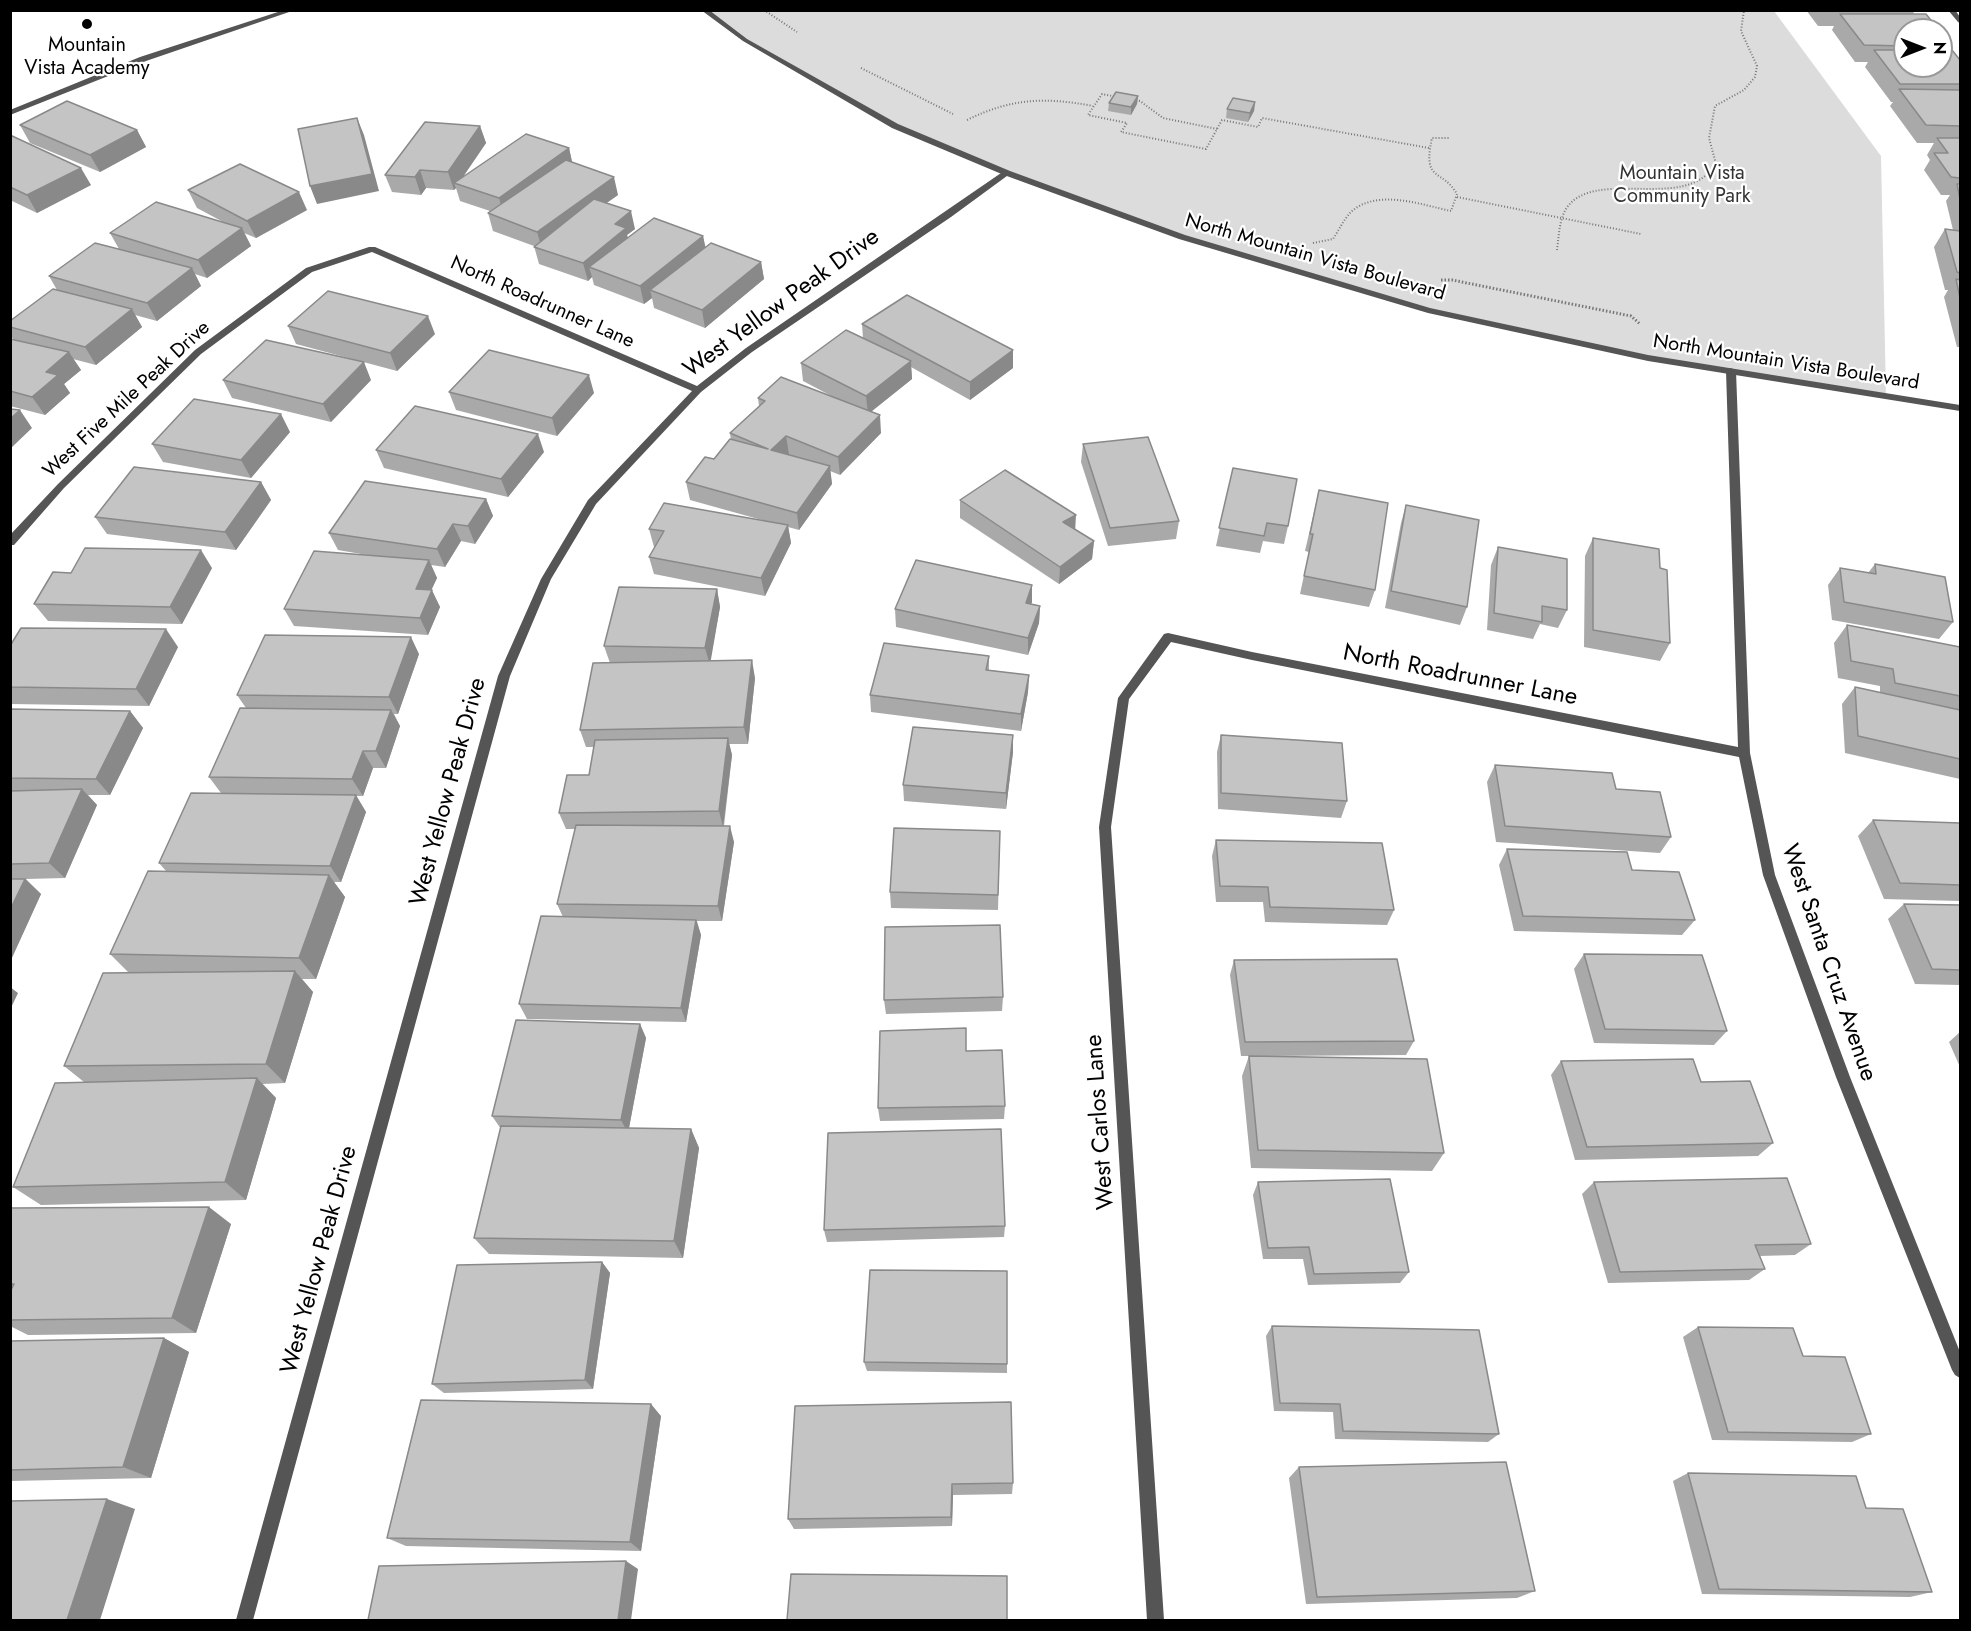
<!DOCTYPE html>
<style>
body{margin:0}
#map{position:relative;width:1971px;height:1631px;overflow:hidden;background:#fff;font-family:Jost,sans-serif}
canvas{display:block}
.frame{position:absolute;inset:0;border:12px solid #000;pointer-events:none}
.north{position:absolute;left:1893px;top:18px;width:60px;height:60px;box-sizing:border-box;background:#fff;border:2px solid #999;border-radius:50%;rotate:90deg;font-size:16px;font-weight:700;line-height:24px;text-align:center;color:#000}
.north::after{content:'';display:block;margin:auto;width:21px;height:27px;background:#000;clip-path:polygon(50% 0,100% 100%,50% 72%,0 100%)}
</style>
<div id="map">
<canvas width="1971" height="1631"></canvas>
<div class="frame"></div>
<div class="north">N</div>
</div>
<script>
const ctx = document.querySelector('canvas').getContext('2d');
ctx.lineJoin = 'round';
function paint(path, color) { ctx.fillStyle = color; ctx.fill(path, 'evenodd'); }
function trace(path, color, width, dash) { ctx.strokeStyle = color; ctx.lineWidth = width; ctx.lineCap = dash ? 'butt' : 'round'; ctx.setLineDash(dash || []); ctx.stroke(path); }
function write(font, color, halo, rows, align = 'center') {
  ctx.font = font + ' Jost,sans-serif'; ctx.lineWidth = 4.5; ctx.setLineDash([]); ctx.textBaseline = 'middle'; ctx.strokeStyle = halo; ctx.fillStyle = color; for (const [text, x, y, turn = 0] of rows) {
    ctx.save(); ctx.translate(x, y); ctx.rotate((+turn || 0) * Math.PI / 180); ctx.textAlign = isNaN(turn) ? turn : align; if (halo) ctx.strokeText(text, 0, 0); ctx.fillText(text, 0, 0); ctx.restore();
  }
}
const green = new Path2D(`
 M704,11H1774L1881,156L1886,396L1648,358L1428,310L1182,237L1007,173L895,126L745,40Z`);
const pathFar1 = new Path2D(`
 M764,10L797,32
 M861,68L953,114
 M1117,97L1102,94L1088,115L1127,123L1121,132L1206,149L1222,120L1258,127L1262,118L1429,148
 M1133,100L1140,101L1163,118L1217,129
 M967,120C1012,98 1045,97 1093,106
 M1457,197L1641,234
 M1313,243L1333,239C1339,230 1344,219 1351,212C1377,188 1422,205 1451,211L1457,194C1442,168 1422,183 1432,138H1449
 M1557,250C1559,236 1559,216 1569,205C1595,174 1663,201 1699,180C1706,177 1711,169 1716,164L1709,138L1715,106L1744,90L1755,77L1757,66L1741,31L1744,10`);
const path = new Path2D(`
 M1441,280H1452L1631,316L1640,324`);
const minor = new Path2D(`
 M284,10H295L146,61L10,115V110L140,57Z
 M1948,10H1955L1960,17V23L1958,22Z
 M1004,171L1011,173L951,217L752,352L701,392L596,504L551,579L510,676L253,1620H236L498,676L541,579L588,500L692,391L372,252L312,272L201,354L64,488L14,545H10V535L58,484L195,350L306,268L369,247H375L697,386L746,348Z
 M1731,368L1736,371L1750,753L1775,875L1850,1077L1960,1352V1378L1955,1375L1952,1370L1836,1077L1763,875L1739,757L1252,660L1171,642L1129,699L1111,827L1164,1620H1147L1099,827L1118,698L1164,634L1168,633L1252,652L1738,747L1726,371Z`);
const tertiary = new Path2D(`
 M701,10H709L747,39L898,124L1010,171L1185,235L1430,308L1648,355L1960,405V411L1648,361L1428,313L1179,239L1004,175L892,128L743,41Z`);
const wall = new Path2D(`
 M1806,10H1915L1913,14L1938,29L1905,30V66L1960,60V347H1957L1944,297L1948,290H1945L1934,247L1945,229L1953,230L1946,201L1950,195H1941L1924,170L1930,160L1927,155L1934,143H1917L1890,106L1893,102H1891L1865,67L1868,62H1855L1832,30L1834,26H1818Z
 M1138,96L1137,104L1131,115L1108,111L1109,103Z
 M1255,102L1254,111L1248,122L1226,118L1227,109Z
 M20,125L137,130L146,147L100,172L30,143Z
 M480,126L486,143L463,177L569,148L572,162L618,195L606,203L635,229L627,235L628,238L703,236L705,247L761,262L764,279L705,328L654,308L652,298L644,304L594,285L592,277L588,281L539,264L534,246L493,231L488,213L490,211L460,201L456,188L454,190L426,188L421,195L392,192L385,175Z
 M10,135L91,185L37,213L10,200Z
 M188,190L307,210L256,238L244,233L251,246L207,278L195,274L201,286L157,321L135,315L142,327L96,365L73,359L81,370L64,384L70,393L45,415L10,406V339H13L10,335V321L57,290L49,276L119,249L110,233L227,224L197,208Z
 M862,324L1013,350V368L970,400L911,367L912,379L871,412L881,433L840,475L830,471L832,484L799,530L788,527L791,543L765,596L654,574L649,557L655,547H654L649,529L769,522L690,500L686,482L714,459L731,440L730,433L759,406L758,398L839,400L803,381L801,363L863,339Z
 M288,326L435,334L397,371L296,344Z
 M223,380H371L331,422L232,398Z
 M449,392L594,393L557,436L456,410Z
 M290,432L251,478L163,462L152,444Z
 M1083,444L1179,521L1176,539L1108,546L1081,462Z
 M376,450L544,452L508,497L384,468Z
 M1233,468L1288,526L1284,544L1263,541L1260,553L1216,546Z
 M261,482L271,500L236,550L107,534L95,517Z
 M1319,490L1375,590L1369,607L1300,594L1309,552L1305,551Z
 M486,499L493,516L475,544L461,541L445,567L431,565L437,578L431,590L440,607L428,635L294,626L284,609L373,556L338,550L329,533Z
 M960,500L1075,530L1094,541L1092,559L1059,584L960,518Z
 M1406,505L1467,607L1460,625L1385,608L1401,523Z
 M1593,538L1660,568L1670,643L1660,661L1584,647L1585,556Z
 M1498,547L1567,610L1558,628L1540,624L1533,639L1487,630L1491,565Z
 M1875,564L1953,622L1939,639L1832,620L1828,585L1840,568L1868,573Z
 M212,568L182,624L48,621L34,604L71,573Z
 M717,589L720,607L710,661L755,678L748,744H729L732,755L724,826L734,842L722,921H697L701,935L686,1022L527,1019L519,1004L563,917L557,904L575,829H566L559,813L589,775L594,747H586L580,730L610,663L604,646Z
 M1032,602L1031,604L1040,606L1039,623L1028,655L896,627L895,609Z
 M1847,625L1960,647V779L1845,753L1842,704L1855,687L1880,692V686L1838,678L1834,643Z
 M10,646L178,647L149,706L10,704Z
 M419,654L398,714H394L400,726L386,768H373L363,796H356L366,812L341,882H334L345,897L316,979H302L313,992L285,1083L262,1084L276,1098L246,1200L41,1205L13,1187L84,1082L64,1066L129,973L110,954L166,871L159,863L221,793L209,777L246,708L237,695Z
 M989,656V670L1029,675L1028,692L1021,731L871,712L870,695Z
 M10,709L130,711L143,728L110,795H88L97,805L65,878L26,879L41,894L10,962Z
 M1013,735V752L1006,809L904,801L903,785Z
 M1221,735L1347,801L1341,818L1218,809L1217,752Z
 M1495,765L1616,789L1671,837L1660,853L1496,842L1487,782Z
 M1873,820L1960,823V901L1884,899L1858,836Z
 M1000,831L998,910L891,908L890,892Z
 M1216,840L1394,910L1387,925L1265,922L1263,902H1216L1212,856Z
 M1507,849L1632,870L1695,920L1682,935L1514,931L1499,865Z
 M1904,904L1960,905V985L1915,984L1888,919Z
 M1584,954L1727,1031L1714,1045L1594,1043L1574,969Z
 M1234,960L1414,1041L1406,1055L1268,1056L1444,1153L1432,1171L1251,1168L1242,1076L1249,1056H1241L1230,975Z
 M1003,997L1002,1011L886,1014L884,1000Z
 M640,1024L646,1038L629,1128L691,1129L699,1148L683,1258L489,1254L474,1238L501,1129L492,1116Z
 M1960,1032V1067L1949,1042Z
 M1561,1061L1701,1082L1773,1143L1758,1156L1575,1160L1551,1075Z
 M1005,1106L1004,1119L880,1121L878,1108Z
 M1258,1182L1409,1272L1400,1283L1308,1285L1303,1259H1263L1253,1195Z
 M1594,1182L1811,1244L1795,1255L1760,1256L1765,1269L1749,1280L1608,1283L1582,1194Z
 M10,1208L231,1224L196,1333L28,1335L10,1326Z
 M1005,1226L1004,1237L827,1242L824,1230Z
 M602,1262L610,1273L593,1389L444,1393L432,1384Z
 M1272,1326L1499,1434L1488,1442L1335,1439L1333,1412L1274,1411L1266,1336Z
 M1698,1327L1803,1356L1871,1434L1852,1442L1712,1440L1683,1337Z
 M164,1338L189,1352L151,1478L10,1481V1341Z
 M864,1362L1007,1364V1373L867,1371Z
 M795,1406L1013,1483L1012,1494L953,1495L952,1526L794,1529L788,1519Z
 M661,1416L641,1551L406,1546L387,1538Z
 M1299,1467L1535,1591L1517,1598L1306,1604L1289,1478Z
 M1688,1473L1866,1508L1932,1592L1910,1597L1702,1594L1673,1481Z`);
const shadedWall = new Path2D(`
 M1138,96L1137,104L1131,115V107Z
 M1255,102L1254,111L1248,122L1250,113Z
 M357,118L364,135L379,191L317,204L310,186Z
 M480,126L486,143L458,184L454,183L456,188L454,190L448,172Z
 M137,130L146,147L100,172L90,155Z
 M569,148L573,166L504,216L499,198Z
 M81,168L91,185L37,213L27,195Z
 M420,170L426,188L421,195L415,177Z
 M614,177L618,195L542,249L537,232Z
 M299,192L307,210L256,238L247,221Z
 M631,211L635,229L627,235L630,245L589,267L592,277L588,281L583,263L615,224Z
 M242,228L251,246L207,278L198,260Z
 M703,236L707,254L650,290L652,298L644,304L640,286Z
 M761,262L764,279L705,328L702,310Z
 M192,268L201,286L157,321L147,303Z
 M132,309L142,327L96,365L85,347Z
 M428,316L435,334L397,371L390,353Z
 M1013,350V368L970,400V382Z
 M69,352L81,370L64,384L70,393L45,415L32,397L46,372Z
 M911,361L912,379L868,414L866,396Z
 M364,362L371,380L331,422L323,404Z
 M589,375L594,393L557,436L552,418Z
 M20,410L32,428L10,449V419Z
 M281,414L290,432L251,478L241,460Z
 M880,415L881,433L840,475L838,457Z
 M538,434L544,452L508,497L501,479Z
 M786,436L789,454L774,468L771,450Z
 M830,466L832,484L799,530L797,513Z
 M261,482L271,500L236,550L225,532Z
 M486,499L493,516L475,544L468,526Z
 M1076,515L1075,533L1063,522Z
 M453,524L461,541L445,567L437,549Z
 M788,525L791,543L765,596L761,578Z
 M1094,541L1092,559L1059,584L1060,567Z
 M201,550L212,568L182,624L170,607Z
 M429,560L437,578L424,606L416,589Z
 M1032,585V602L1025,620L1026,603Z
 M717,589L720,607L710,665L705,648Z
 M432,590L440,607L428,635L420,618Z
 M1040,606L1039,623L1028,655V638Z
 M166,629L178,647L149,706L136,689Z
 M411,637L419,654L398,714L389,697Z
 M752,660L755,678L748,744L744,727Z
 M1029,675L1028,692L1021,731V714Z
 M391,710L400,726L386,768L376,751Z
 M130,711L143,728L110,795L96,779Z
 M1013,735V752L1006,809V793Z
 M728,738L732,755L723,827L719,811Z
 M363,751L373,768L363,796L352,779Z
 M82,789L97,805L65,878L49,863Z
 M356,795L366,812L341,882L330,866Z
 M730,826L734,842L722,921L718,906Z
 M329,875L345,897L316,979L299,958Z
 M25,879L41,894L10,962V910Z
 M696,920L701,935L686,1022L681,1008Z
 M295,971L313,992L285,1083L266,1064Z
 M10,987L18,993L10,1010Z
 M640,1024L646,1038L628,1133L621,1120Z
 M257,1078L276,1098L246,1200L225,1182Z
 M691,1129L699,1148L683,1258L674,1241Z
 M209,1207L231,1224L196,1333L172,1318Z
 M602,1262L610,1273L593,1389L585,1380Z
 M164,1338L189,1352L151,1478L123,1467Z
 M651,1404L661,1416L641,1551L630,1542Z
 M952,1484L953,1495L952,1526L951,1517Z
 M107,1499L135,1509L100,1620H67Z
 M626,1561L638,1569L631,1620H618Z`);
const building = new Path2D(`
 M1840,14H1926L1938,29L1905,30V46L1864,45Z
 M1874,50H1905V66H1941V50H1952L1960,60V84H1900Z
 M1899,89L1960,90V126L1926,125Z
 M1116,92L1138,96L1131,107L1109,103Z
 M1233,98L1255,102L1250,113L1227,109Z
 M67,101L137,130L90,155L20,125Z
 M357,118L372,174L310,186L298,129Z
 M425,122L480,126L448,172L420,170L415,177L385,175Z
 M526,134L569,148L499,198L454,183Z
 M10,135L81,168L27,195L10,187Z
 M1937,138H1960V178L1951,177L1934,153H1948Z
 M566,160L614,177L537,232L488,213Z
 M240,164L299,192L247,221L188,190Z
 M1957,184H1960V199Z
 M594,199L631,211L615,224L626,228L583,263L534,247Z
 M156,202L242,228L198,260L110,233Z
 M654,218L703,236L640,286L589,267Z
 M1945,229L1960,231V273L1957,272Z
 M95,243L192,268L147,303L49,276Z
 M711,243L761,262L702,310L650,290Z
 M1956,279L1960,280V298Z
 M53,289L132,309L85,347L10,327V321Z
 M328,291L428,316L390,353L288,326Z
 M907,295L1013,350L970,382L862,324Z
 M846,330L911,361L866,396L801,363Z
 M10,339L69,352L46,372L58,375L32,397L10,391Z
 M266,340L364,362L323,404L223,380Z
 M489,350L589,375L552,418L449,392Z
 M781,377L880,415L838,457L786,436L771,450L830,466L797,513L686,482L705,457L714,459L730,439L768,449L730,433L765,401L758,398Z
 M194,399L281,414L241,460L152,444Z
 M415,406L538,434L501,479L376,450Z
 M10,409L20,410L10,419Z
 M1148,437L1179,521L1110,528L1083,444Z
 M134,467L261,482L225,532L95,517Z
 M1233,468L1297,479L1288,526L1267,523L1264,536L1219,528Z
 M1005,470L1076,515L1063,522L1094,541L1060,567L960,500Z
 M365,481L486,499L468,526L453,524L437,549L329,533Z
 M1319,490L1388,503L1375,590L1304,576L1313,534H1310Z
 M664,503L788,525L761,578L649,557L664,531L649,529Z
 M1406,505L1479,520L1467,607L1391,591Z
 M1593,538L1659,549L1660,568L1667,570L1670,643L1593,630Z
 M1498,547L1567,559V610L1542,606V622L1494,613Z
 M85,548L201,550L170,607L34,604L53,572L71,573Z
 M314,551L429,560L416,589L432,590L420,618L284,609Z
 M916,560L1032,585L1026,603L1040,606L1028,638L895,609Z
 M1875,564L1945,577L1953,622L1844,602L1840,568L1876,574Z
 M619,587L717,589L705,648L604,646Z
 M1847,625L1960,647V696L1895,683L1893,669L1851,661Z
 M21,628L166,629L136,689L10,687V646Z
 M265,635L411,637L389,697L237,695Z
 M884,643L989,656L986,670L1029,675L1021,714L870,695Z
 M752,660L744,727L580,730L593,663Z
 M1855,687L1960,710V759L1858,736Z
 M240,708L391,710L376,751H363L352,779L209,777Z
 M10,709L130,711L96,779L10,778Z
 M913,727L1013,735L1006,793L903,785Z
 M1221,735L1342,743L1347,801L1221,793Z
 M728,738L719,811L559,813L567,775H589L595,740Z
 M1495,765L1612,773L1616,789L1660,792L1671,837L1505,826Z
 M82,789L49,863L10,864V791Z
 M191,793L356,795L330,866L159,863Z
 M1873,820L1960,823V885L1900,883Z
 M576,825L730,826L718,906L557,904Z
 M894,828L1000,831L998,895L890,892Z
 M1216,840L1382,843L1394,910L1270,907L1268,887L1220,886Z
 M1507,849L1627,852L1632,870L1679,872L1695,920L1523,916Z
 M148,871L329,875L299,958L110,954Z
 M10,879H25L10,910Z
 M1904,904L1960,905V970L1932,969Z
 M541,916L696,920L681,1008L519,1004Z
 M1000,925L1003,997L884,1000L885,927Z
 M1584,954L1702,955L1727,1031L1605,1029Z
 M1397,959L1414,1041L1245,1042L1234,960Z
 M295,971L266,1064L64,1066L103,973Z
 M516,1020L640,1024L621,1120L492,1116Z
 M966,1028V1051L1002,1050L1005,1106L878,1108L880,1031Z
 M1249,1056L1427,1059L1444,1153L1258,1150Z
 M1693,1059L1701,1082L1750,1081L1773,1143L1587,1147L1561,1061Z
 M257,1078L225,1182L13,1187L55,1083Z
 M501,1126L691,1129L674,1241L474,1238Z
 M1001,1129L1005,1226L824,1230L828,1133Z
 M1787,1178L1811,1244L1755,1245L1765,1269L1620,1272L1594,1182Z
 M1390,1179L1409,1272L1314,1274L1309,1247L1268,1248L1258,1182Z
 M209,1207L172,1318L10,1320V1292L14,1284H10V1208Z
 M602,1262L585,1380L432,1384L457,1265Z
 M870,1270L1007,1271V1364L864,1362Z
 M1272,1326L1479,1330L1499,1434L1343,1431L1340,1404L1280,1403Z
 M1698,1327L1793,1328L1803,1356L1845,1357L1871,1434L1728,1432Z
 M164,1338L123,1467L10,1470V1341Z
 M421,1400L651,1404L630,1542L387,1538Z
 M1011,1402L1013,1483L952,1484L951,1517L788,1519L795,1406Z
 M1506,1462L1535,1591L1317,1597L1299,1467Z
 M1688,1473L1856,1476L1866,1508L1903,1509L1932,1592L1719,1589Z
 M107,1499L67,1620H10V1501Z
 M626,1561L618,1620H368L379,1566Z
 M791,1574L1007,1576V1620H787Z`);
const markers = [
 [87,24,6,"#000"]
];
const farPoinames = [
 ["Mountain",87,46],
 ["Vista Academy",87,69]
];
const farParknames = [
 ["Mountain Vista",1682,174],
 ["Community Park",1682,197]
];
const farStreetnames = [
 ["North Mountain Vista Boulevard",1315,258,16],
 ["North Roadrunner Lane",542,303,24],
 ["North Mountain Vista Boulevard",1786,363,9],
 ["West Five Mile Peak Drive",127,400,-43]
];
const streetNames = [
 ["West Yellow Peak Drive",782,304,-36],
 ["North Roadrunner Lane",1460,676,11],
 ["West Yellow Peak Drive",449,792,-75],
 ["West Santa Cruz Avenue",1828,963,71],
 ["West Carlos Lane",1101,1122,-94],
 ["West Yellow Peak Drive",320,1260,-75]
];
paint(green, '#dcdcdc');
trace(pathFar1, '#777', 2, [1, 2]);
trace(path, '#777', 3, [1.5, 2]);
paint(minor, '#555');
paint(tertiary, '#555');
paint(wall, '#a9a9a9');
paint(shadedWall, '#898989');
paint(building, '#c4c4c4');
trace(building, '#898989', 1.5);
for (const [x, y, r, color] of markers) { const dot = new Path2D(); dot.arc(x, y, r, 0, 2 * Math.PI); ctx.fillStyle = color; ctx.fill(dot); trace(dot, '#fff', 2); }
write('20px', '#000', '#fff', farPoinames);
write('20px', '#333', '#fff', farParknames);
write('20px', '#000', '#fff', farStreetnames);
write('24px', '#000', '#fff', streetNames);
</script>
